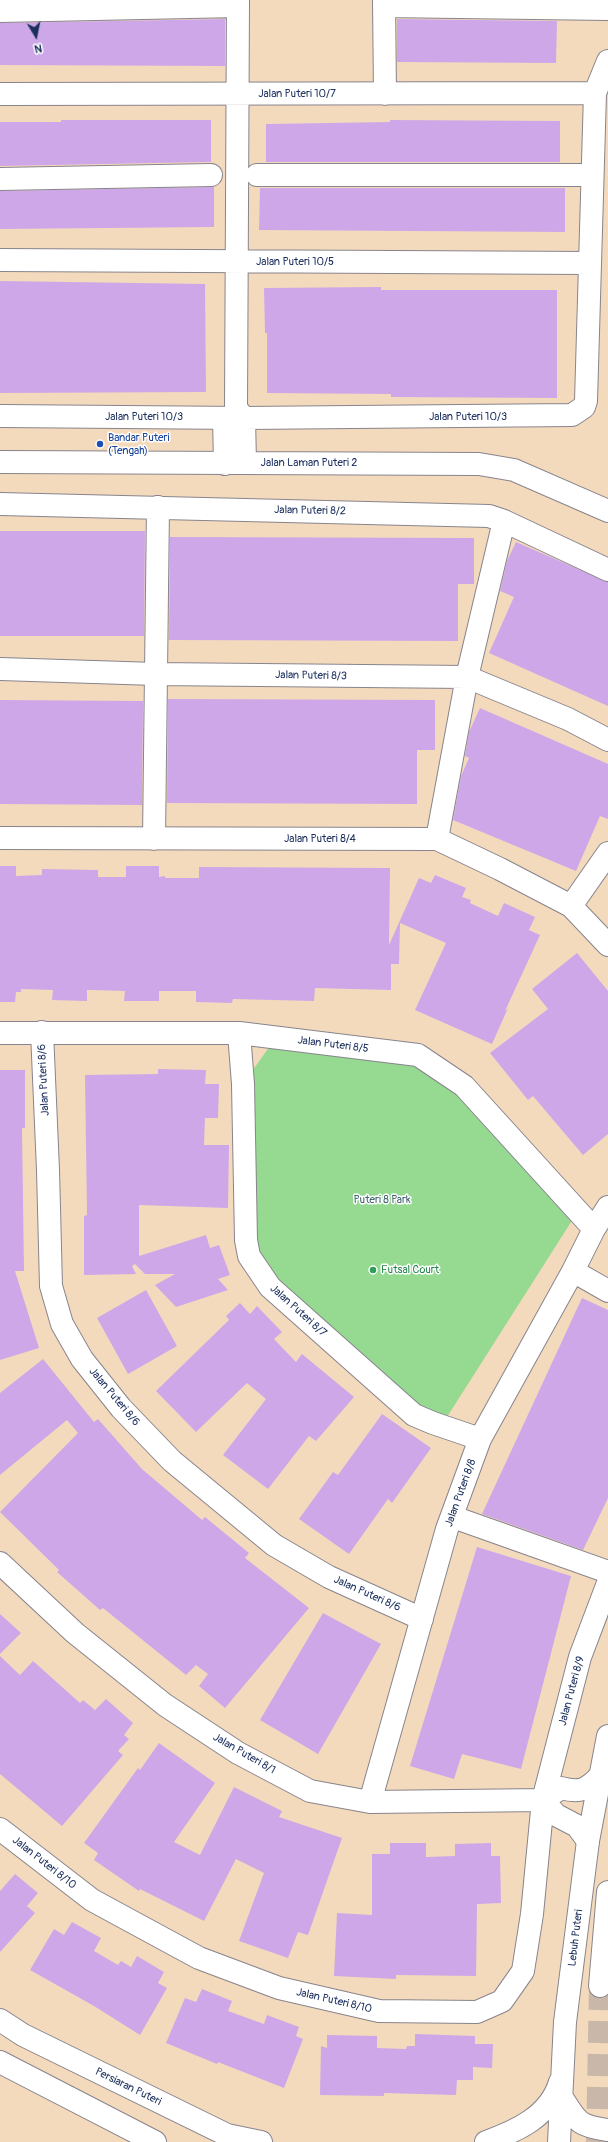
<!DOCTYPE html>
<style>
body{margin:0}
#map{position:relative;width:608px;height:2142px;overflow:hidden;background:#f4dabc;font-family:Pangolin,sans-serif}
canvas{display:block}
.north{position:absolute;left:16px;top:16px;width:40px;height:40px;-webkit-text-stroke:3px #fff;paint-order:stroke;rotate:170deg;font-size:11px;font-weight:700;line-height:16px;text-align:center;color:#1b2f5e}
.north::after{content:'';display:block;margin:auto;width:14px;height:18px;background:#1b2f5e;clip-path:polygon(50% 0,100% 100%,50% 72%,0 100%)}
</style>
<div id="map">
<canvas width="608" height="2142"></canvas>
<div class="north">N</div>
</div>
<script>
const ctx = document.querySelector('canvas').getContext('2d');
ctx.lineJoin = 'round';
function paint(path, color) { ctx.fillStyle = color; ctx.fill(path, 'evenodd'); }
function trace(path, color, width, dash) { ctx.strokeStyle = color; ctx.lineWidth = width; ctx.lineCap = dash ? 'butt' : 'round'; ctx.setLineDash(dash || []); ctx.stroke(path); }
function write(font, color, halo, rows, align = 'center') {
  ctx.font = font + ' Pangolin,sans-serif'; ctx.lineWidth = 3; ctx.setLineDash([]); ctx.textBaseline = 'middle'; ctx.strokeStyle = halo; ctx.fillStyle = color; for (const [text, x, y, turn = 0] of rows) {
    ctx.save(); ctx.translate(x, y); ctx.rotate((+turn || 0) * Math.PI / 180); ctx.textAlign = isNaN(turn) ? turn : align; if (halo) ctx.strokeText(text, 0, 0); ctx.fillText(text, 0, 0); ctx.restore();
  }
}
const green = new Path2D(`
 M270,1046L415,1063L462,1094L573,1219L447,1417L426,1413L260,1265L251,1232L252,1071Z`);
const building = new Path2D(`
 M225,19V66L0,65V23Z
 M397,19L557,21L556,63L397,62Z
 M61,120H211V162L0,166V122H61Z
 M390,120L560,121V162H266V124L390,122Z
 M214,187V227L0,229V191Z
 M260,188H565V232L259,230Z
 M0,281L205,284L206,392L0,393Z
 M381,287V290H557V398L391,397V394L267,393V333H265L264,288Z
 M0,531H145L144,636H0Z
 M170,537L474,538V584H458V641L169,640Z
 M516,542L608,582V706L489,653L514,597L500,591L507,561Z
 M168,699L435,700V750H417V804L167,803Z
 M0,700L143,701L142,805L0,804Z
 M480,708L608,764V819L600,816L576,871L453,820L461,776L469,758L465,756L469,732Z
 M0,866H16V876L42,875V869L98,870V877H126V866H159V877L165,876V878H199V867L390,868L389,945L419,878L431,883L435,875L466,888L462,897L471,900L470,903L498,916L504,903L535,917L529,930L540,935L505,1011L508,1008L492,1044L415,1010L446,943L400,923L399,964H391V990L315,988L314,1001L233,999L232,1003L196,1002V991H159V1001H124L125,991L92,990H87V1001L52,1000L53,990L21,989V992H16L15,1002H0Z
 M577,953L608,991V1134L583,1155L533,1096L528,1100L490,1053L548,1009L532,989Z
 M158,1069L206,1070L205,1084H219L218,1118H205L204,1145H229L228,1208L139,1205V1256L206,1235L210,1248L219,1245L230,1275L218,1279L228,1290L176,1307L155,1285L175,1274H145L135,1264L132,1266L136,1274L84,1275V1216L87,1215L85,1075L158,1074Z
 M0,1070H25V1128H22L24,1271H15L39,1348L0,1360Z
 M146,1290L177,1346L128,1374L97,1318Z
 M582,1298L608,1310V1498L583,1550L482,1514Z
 M240,1303L250,1314L257,1306L282,1332L274,1339L296,1362L302,1354L354,1397L316,1441L309,1436L268,1489L223,1455L266,1399L247,1383L196,1432L156,1391L229,1320L226,1316Z
 M43,1359L94,1422L98,1419L142,1469L202,1520L205,1517L249,1553L245,1558L309,1608L225,1708L199,1686L208,1674L196,1665L186,1675L103,1608L100,1610L57,1572L59,1570L0,1512L78,1433L67,1420L0,1475V1393Z
 M382,1414L431,1448L392,1503L388,1499L349,1554L299,1519L333,1472L338,1475Z
 M477,1547L571,1576L521,1769L462,1754L454,1779L410,1766Z
 M323,1613L381,1644L318,1754L260,1720Z
 M0,1614L21,1633L0,1654Z
 M0,1656L20,1675L33,1661L80,1703L83,1700L95,1710L106,1699L133,1723L124,1735L129,1739L118,1751L123,1755L62,1826L0,1774Z
 M159,1743L215,1783L174,1842L200,1855L234,1787L282,1811L279,1817L342,1838L308,1935L298,1932L288,1958L239,1941L264,1873L236,1859L204,1921L140,1889L139,1891L94,1860L98,1853L84,1843L138,1768L140,1770Z
 M390,1843H426V1857L455,1856V1844L491,1843V1856H500L501,1903L477,1904L476,1976L396,1975V1979L334,1976L337,1913L372,1915V1854H390Z
 M15,1874L38,1893L27,1906L35,1913L0,1952V1891Z
 M72,1922L101,1938L94,1951L118,1965L121,1961L131,1967L137,1956L164,1972L158,1983L167,1988L140,2035L94,2006L30,1970L54,1929L64,1935Z
 M202,1989L232,2001L228,2011L264,2024L267,2015L299,2027L296,2036L303,2039L284,2088L218,2062L217,2064L166,2043L185,1998L196,2002Z
 M415,2034L475,2036V2044H493L492,2068L473,2067V2080H457L456,2095L384,2093V2096L320,2095L321,2046L327,2048V2035L377,2036V2048L406,2049L407,2046H415Z`);
const majorTunnel = new Path2D(`
 M597,2142L600,1986`);
const minor = new Path2D(`
 M238,0L236,408L244,418L245,463
 M384,0L385,94
 M384,6L608,9
 M0,11L238,6
 M0,94L595,93
 M257,175H592
 M0,179L211,175
 M0,260L590,263
 M0,416L244,418L572,415L584,407L586,401L595,93L608,61
 M224,418L225,464
 M0,462L479,464L514,470L608,511
 M0,504L489,516L504,521L608,570
 M0,669L156,674L467,677L568,719L608,740
 M0,838L437,839L500,869L571,906L608,945
 M154,839L158,507
 M437,839L467,677L504,521
 M571,906L608,853
 M42,1032L48,1170L51,1286L62,1324L82,1359L121,1408L172,1461L274,1545L329,1577L422,1619
 M0,1033H239L418,1055L464,1086L594,1229
 M239,1033L243,1084L246,1240L249,1256L270,1287L414,1415L433,1423L480,1439
 M573,1271L608,1291
 M453,1517L608,1572
 M0,1563L75,1633L165,1705L238,1753L310,1791L370,1802L543,1800L561,1788C580,1793 587,1790 600,1776
 M543,1800L556,1815L577,1826L588,1841
 M370,1802L447,1529L480,1439L573,1271L594,1229L608,1207
 M0,1829L92,1900L199,1958L279,1988L379,2011L477,2012L502,2001L523,1971L532,1914L543,1800L580,1657L608,1583`);
const major = new Path2D(`
 M600,1986L608,1892
 M0,2020L23,2035L227,2135L261,2142
 M0,2062L155,2142
 M561,2096C577,2121 577,2126 608,2130
 M486,2142C517,2131 550,2116 560,2082
 M559,2142L565,2022L588,1841L608,1736`);
const markers = [
 [100,444,4,"#1a4fb4"],
 [373,1270,4,"#2e9e5b"]
];
const streetNames = [
 ["Jalan Puteri 10/7",297,94],
 ["Jalan Puteri 10/5",295,262],
 ["Jalan Puteri 10/3",144,417],
 ["Jalan Puteri 10/3",468,417],
 ["Jalan Laman Puteri 2",309,463],
 ["Jalan Puteri 8/2",310,511,1],
 ["Jalan Puteri 8/3",311,676,1],
 ["Jalan Puteri 8/4",320,839],
 ["Jalan Puteri 8/5",333,1045,7],
 ["Jalan Puteri 8/6",44,1080,-93],
 ["Jalan Puteri 8/7",298,1311,42],
 ["Jalan Puteri 8/6",114,1397,50],
 ["Jalan Puteri 8/8",461,1493,-70],
 ["Jalan Puteri 8/6",367,1594,24],
 ["Jalan Puteri 8/9",572,1691,-75],
 ["Jalan Puteri 8/1",244,1754,30],
 ["Jalan Puteri 8/10",44,1863,38],
 ["Lebuh Puteri",576,1938,-83],
 ["Jalan Puteri 8/10",334,2001,13],
 ["Persiaran Puteri",128,2087,26]
];
const transitNames = [
 ["Bandar Puteri",108,438],
 ["(Tengah)",108,451]
];
const parkNames = [
 ["Puteri 8 Park",382,1200]
];
const leisureNames = [
 ["Futsal Court",381,1270]
];
paint(green, '#96d991');
paint(building, '#cea7e8');
trace(majorTunnel, '#c9b8a9', 22, [22, 11]);
trace(minor, '#88848d', 24);
trace(major, '#88848d', 24);
trace(minor, '#fff', 22);
trace(major, '#fff', 22);
for (const [x, y, r, color] of markers) { const dot = new Path2D(); dot.arc(x, y, r, 0, 2 * Math.PI); ctx.fillStyle = color; ctx.fill(dot); trace(dot, '#fff', 1.5); }
write('11px', '#1b2f5e', '#fff', streetNames);
write('11px', '#164399', '#fff', transitNames, 'left');
write('11px', '#40626d', '#fff', parkNames);
write('11px', '#27864d', '#fff', leisureNames, 'left');
</script>
